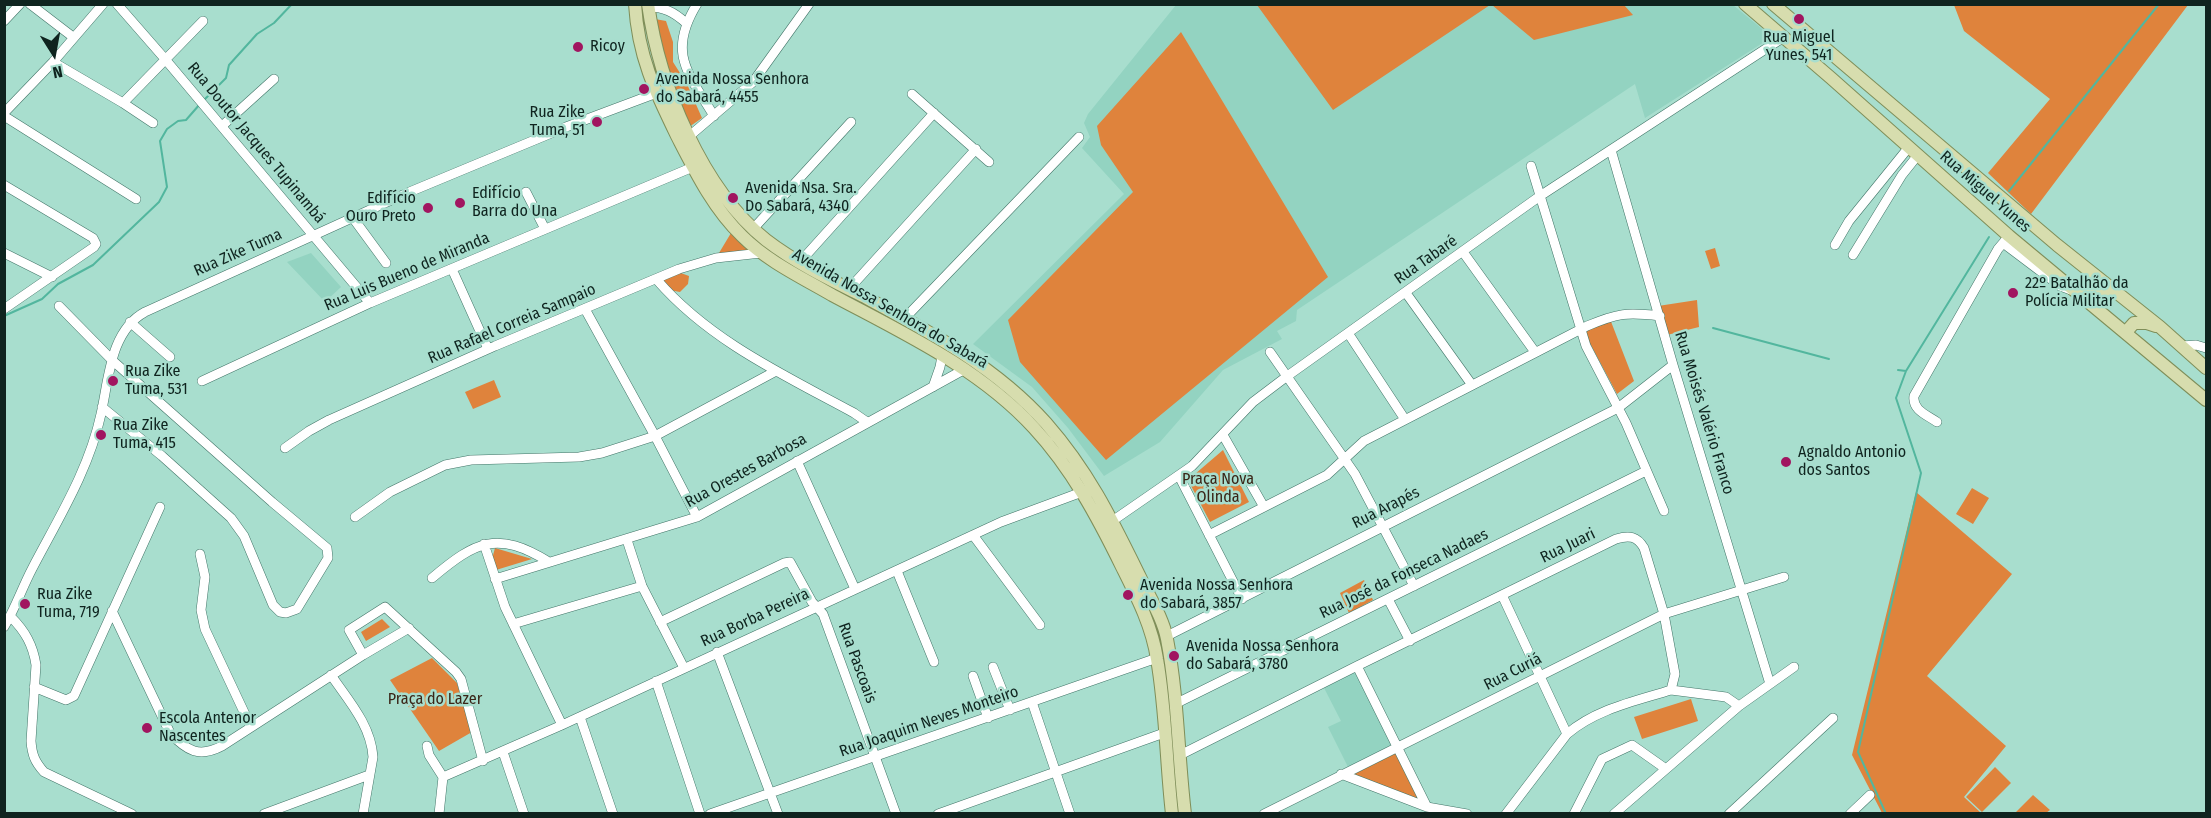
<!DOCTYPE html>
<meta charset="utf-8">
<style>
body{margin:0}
#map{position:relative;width:2211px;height:818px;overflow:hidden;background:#a8dece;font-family:"Fira Sans Condensed",sans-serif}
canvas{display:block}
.frame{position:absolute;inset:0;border:6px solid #0f241f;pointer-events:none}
.north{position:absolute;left:24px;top:24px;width:60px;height:60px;-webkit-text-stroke:4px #a8dece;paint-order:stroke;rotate:169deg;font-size:16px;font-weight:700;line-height:24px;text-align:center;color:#0f241f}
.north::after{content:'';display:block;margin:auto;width:21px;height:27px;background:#0f241f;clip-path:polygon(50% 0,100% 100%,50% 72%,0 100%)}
</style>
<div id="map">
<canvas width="2211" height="818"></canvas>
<div class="frame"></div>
<div class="north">N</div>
</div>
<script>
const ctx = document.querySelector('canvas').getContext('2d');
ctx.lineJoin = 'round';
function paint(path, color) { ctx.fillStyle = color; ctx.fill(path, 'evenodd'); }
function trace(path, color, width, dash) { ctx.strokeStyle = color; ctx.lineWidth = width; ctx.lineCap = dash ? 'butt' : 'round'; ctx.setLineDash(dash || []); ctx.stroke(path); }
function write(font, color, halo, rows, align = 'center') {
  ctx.font = font + ' "Fira Sans Condensed",sans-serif'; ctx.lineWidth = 5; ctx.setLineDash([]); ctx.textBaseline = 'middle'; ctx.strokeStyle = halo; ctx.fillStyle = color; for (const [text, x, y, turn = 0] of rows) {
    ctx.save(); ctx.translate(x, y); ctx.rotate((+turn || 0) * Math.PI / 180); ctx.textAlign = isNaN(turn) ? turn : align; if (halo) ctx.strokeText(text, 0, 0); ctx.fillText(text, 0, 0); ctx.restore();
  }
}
const built = new Path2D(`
 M1176,5H1733L1772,37L1645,118L1635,84L1297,310L1296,321L1277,331L1282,339L1223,370L1160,442L1104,476L1068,428L1032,387L973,344L1124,194L1082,148L1090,137L1084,123L1088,114Z
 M311,253L341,287L325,302L287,262Z
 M1355,670L1395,744L1348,767L1328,727L1341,721L1323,686Z`);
const green = new Path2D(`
 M1257,5H1490L1333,110Z
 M1492,5H1624L1633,15L1534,40Z
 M1954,5H2188L2031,214L1988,173L2050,99L1964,31Z
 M655,19L666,21L673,42V62L687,84L702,118L689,127L672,88Z
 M1181,32L1328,277L1106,460L1020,362L1008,320L1133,192L1101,145L1097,126Z
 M731,233L752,252L719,253Z
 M1715,248L1720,266L1711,269L1705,251Z
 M678,272L689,276L688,284L680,292L669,290L661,280Z
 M1697,300L1699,327L1667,335L1658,306Z
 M1610,319L1634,381L1617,394L1586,336V329Z
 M494,380L501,397L473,409L465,392Z
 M1223,450L1249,502L1210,522L1188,480Z
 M1972,488L1989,498L1973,524L1956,514Z
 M1916,492L2012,574L1927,676L2006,746L1964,797L1981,813H1882L1852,755Z
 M495,548L532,559L496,570L492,559Z
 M1364,580L1373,600L1349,613L1340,593Z
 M382,619L390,627L366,641L361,632Z
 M432,658L457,683L472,732L439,751L390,680Z
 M1691,699L1698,721L1642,739L1634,717Z
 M1396,750L1420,802L1349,775Z
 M1995,767L2011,783L1982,812L1966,797Z
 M2033,795L2050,810L2046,813H2015Z`);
const stream = new Path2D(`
 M204,100L226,78L229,65L257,34L274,23L292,4
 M2009,191L2159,4
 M4,316L42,299L58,284L93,265L159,202L167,187L160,141L167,129L178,121L186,120L200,104
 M1713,328L1829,359
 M1898,370L1906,371L1989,237
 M1886,814L1858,752L1921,473L1896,398L1906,371`);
const minor = new Path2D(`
 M30,4L73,37
 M117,4L165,59L370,303
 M697,4C667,53 688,73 714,116
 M648,7C664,7 674,12 686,23
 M4,21L20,4
 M53,62L123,103L153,123
 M912,94L989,162
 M123,103L203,21
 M4,113L53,62L103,4
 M4,116L136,199
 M222,126L274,79
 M686,139L753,82L809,4
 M1611,150L1673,365L1770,684
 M1531,166L1586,346L1626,423L1664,511
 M4,185L93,238L96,244L94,247L4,309
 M526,192L545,229
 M353,218L386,263
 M753,229L851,122
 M2003,243L2060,286L2071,290
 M1835,245L1849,221L1909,147
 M1463,252L1535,352
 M4,253L52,277
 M1853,255L1902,175L1918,155
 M800,262L934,113
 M452,269L488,349
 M657,280C710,341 784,375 854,413L867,422
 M849,289L976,149
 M1406,293L1472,385
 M59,306L113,361L272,502L327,548L328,558L297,609L286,613L280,612L273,605L244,536L231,518L162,456L102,407
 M585,309L655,436L697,517
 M905,318L1079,137
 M130,322L170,357
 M1348,333L1404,418
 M2182,346L2196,345L2206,348
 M1270,352L1355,474L1414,586
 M202,381L370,303L693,167
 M933,387L940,367L942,356
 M1937,422C1927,415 1912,410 1914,396L1998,249L2009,236
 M1223,435L1264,507
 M285,448L309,431L329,420L495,346L679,269L716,258L761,253
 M797,461L855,589
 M1179,476L1242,599
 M355,517L390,492L445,465L471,460L579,457L602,453L655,436L776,371
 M1108,524L1192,466L1253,402L1286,377L1540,196L1784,37
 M973,535L1040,625
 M1209,535L1327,475L1364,441L1587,326C1618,313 1627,312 1660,316
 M627,540L642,586L684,668
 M484,544L505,607L562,725
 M200,554L205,577L201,610L205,629L251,727
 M897,571L934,662
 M432,578C476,541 497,530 549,562
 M495,579L697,517L965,369
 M1502,595L1567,734
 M1388,599L1410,641
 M112,611L170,733C187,751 199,758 222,746L363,655L409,628
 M11,617C25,631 33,645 36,665L31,741C32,755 35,762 44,772L132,814
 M660,622L784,563L790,562L812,602L823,614L896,814
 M513,624L642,586
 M4,627C15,609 22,588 32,569C58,519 89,470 101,414C109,379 110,331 145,312L407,193L566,127L662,91
 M1167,636L1618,408L1673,365
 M717,652L778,814
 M363,655L349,630L385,607L456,672L461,679L483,761
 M1357,666L1427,807
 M993,667L1010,710
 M331,675C348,700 371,725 373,757L363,814
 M973,676L988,718
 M656,681L700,814
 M34,687L66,700L74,696L160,507
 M1671,690L1726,697L1739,706
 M1032,702L1070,814
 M1175,704L1646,471
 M580,717L613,814
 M427,746L429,755L443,777
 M503,752L524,814
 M1180,755L1357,666L1616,539C1629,535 1637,536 1644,548L1664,614L1675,674L1671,690C1636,701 1596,709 1567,734L1506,814
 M1341,774L1427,807L1467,814
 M443,777L562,725L1001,522L1082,492
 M264,814L369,775
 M439,814L443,777
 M710,814L1157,658
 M938,814L1164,733
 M1264,814L1664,614L1784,577
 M1574,814L1602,759L1632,745L1666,769
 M1614,814L1739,706L1794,667
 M1729,814L1833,718
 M1850,814L1870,795`);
const major = new Path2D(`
 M635,4C638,56 655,91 677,136C695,171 713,208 742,236C767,261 801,277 832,295C903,333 979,368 1034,428C1072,469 1098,518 1122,567C1137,597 1152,626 1157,659C1166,710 1166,762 1172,814
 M648,4C659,84 702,189 766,240C796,263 831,280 865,297C930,332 996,367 1046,423C1089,472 1112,520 1140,577C1149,596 1163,618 1167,639C1178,696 1178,755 1185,814
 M1745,4L1831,78L2009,236L2206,400
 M1773,4L2057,245L2160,327L2206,368
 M2080,292C2093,296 2102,299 2112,288
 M2126,332L2134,323H2147L2156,326`);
const markers = [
 [1799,19,6,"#a11560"],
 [578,47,6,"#a11560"],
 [644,89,6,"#a11560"],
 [597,122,6,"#a11560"],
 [733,198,6,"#a11560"],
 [460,203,6,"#a11560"],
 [428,208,6,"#a11560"],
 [2013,293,6,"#a11560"],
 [113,381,6,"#a11560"],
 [101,435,6,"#a11560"],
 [1786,462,6,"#a11560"],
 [1128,595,6,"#a11560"],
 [25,604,6,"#a11560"],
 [1174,656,6,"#a11560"],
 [147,728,6,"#a11560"]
];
const poiNames = [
 ["Rua Miguel",1799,38,"center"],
 ["Yunes, 541",1799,56,"center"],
 ["Ricoy",590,47],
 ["Avenida Nossa Senhora",656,80],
 ["do Sabará, 4455",656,98],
 ["Rua Zike",585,113,"right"],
 ["Tuma, 51",585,131,"right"],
 ["Avenida Nsa. Sra.",745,189],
 ["Do Sabará, 4340",745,207],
 ["Edifício",472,194],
 ["Barra do Una",472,212],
 ["Edifício",416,199,"right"],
 ["Ouro Preto",416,217,"right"],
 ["22º Batalhão da",2025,284],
 ["Polícia Militar",2025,302],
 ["Rua Zike",125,372],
 ["Tuma, 531",125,390],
 ["Rua Zike",113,426],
 ["Tuma, 415",113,444],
 ["Agnaldo Antonio",1798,453],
 ["dos Santos",1798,471],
 ["Avenida Nossa Senhora",1140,586],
 ["do Sabará, 3857",1140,604],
 ["Rua Zike",37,595],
 ["Tuma, 719",37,613],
 ["Avenida Nossa Senhora",1186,647],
 ["do Sabará, 3780",1186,665],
 ["Escola Antenor",159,719],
 ["Nascentes",159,737]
];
const streetNames = [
 ["Rua Doutor Jacques Tupinambá",256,143,50],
 ["Rua Miguel Yunes",1985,192,41],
 ["Rua Zike Tuma",238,253,-24],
 ["Rua Tabaré",1426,260,-35],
 ["Rua Luis Bueno de Miranda",407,272,-23],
 ["Avenida Nossa Senhora do Sabará",890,309,30],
 ["Rua Rafael Correia Sampaio",512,324,-23],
 ["Rua Moisés Valério Franco",1704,413,73],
 ["Rua Orestes Barbosa",746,471,-29],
 ["Rua Arapés",1386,508,-27],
 ["Rua Juari",1568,546,-26],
 ["Rua José da Fonseca Nadaes",1404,574,-26],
 ["Rua Borba Pereira",755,618,-25],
 ["Rua Pascoais",857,663,70],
 ["Rua Curiá",1513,672,-27],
 ["Rua Joaquim Neves Monteiro",929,722,-19]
];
const parkNames = [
 ["Praça Nova",1218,480],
 ["Olinda",1218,498],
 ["Praça do Lazer",435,700]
];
paint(built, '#93d3c1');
paint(green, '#df833c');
trace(stream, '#52b69e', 2);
trace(minor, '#427568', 10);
trace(major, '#7f8e59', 14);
trace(minor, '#fff', 9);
trace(major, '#d7ddae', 12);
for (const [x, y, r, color] of markers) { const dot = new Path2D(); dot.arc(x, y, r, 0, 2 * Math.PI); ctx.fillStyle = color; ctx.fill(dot); trace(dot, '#a8dece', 2); }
write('16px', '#0f241f', '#a8dece', poiNames, 'left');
write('16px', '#0f241f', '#a8dece', streetNames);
write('16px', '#3a2517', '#a8dece', parkNames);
</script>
